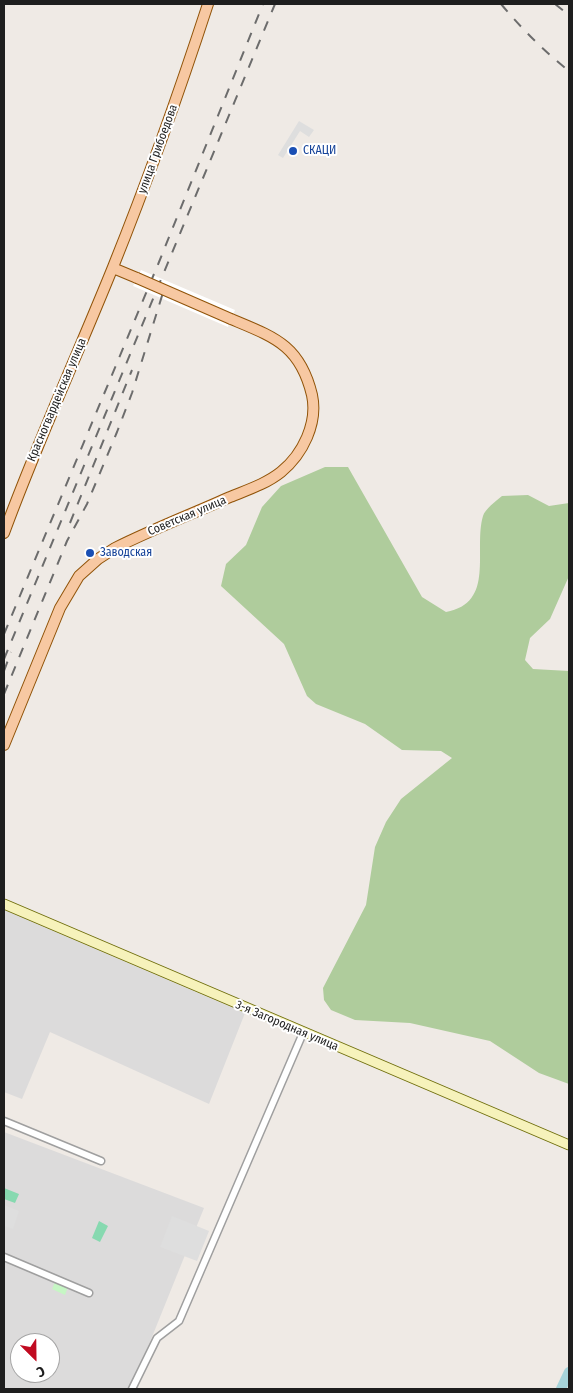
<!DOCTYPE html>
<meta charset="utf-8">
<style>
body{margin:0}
#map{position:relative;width:573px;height:1393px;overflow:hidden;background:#efeae5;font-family:"Fira Sans Condensed",sans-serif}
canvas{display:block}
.frame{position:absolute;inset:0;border:5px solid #1e1e1e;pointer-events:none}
.north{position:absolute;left:10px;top:1333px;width:50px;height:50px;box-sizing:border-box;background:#fff;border:1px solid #a5a5a5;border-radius:50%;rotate:157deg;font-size:14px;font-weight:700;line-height:20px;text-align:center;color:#1e1e1e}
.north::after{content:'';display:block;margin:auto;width:18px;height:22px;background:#c10b21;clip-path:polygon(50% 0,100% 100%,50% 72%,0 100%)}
</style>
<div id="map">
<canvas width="573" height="1393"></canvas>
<div class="frame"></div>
<div class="north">С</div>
</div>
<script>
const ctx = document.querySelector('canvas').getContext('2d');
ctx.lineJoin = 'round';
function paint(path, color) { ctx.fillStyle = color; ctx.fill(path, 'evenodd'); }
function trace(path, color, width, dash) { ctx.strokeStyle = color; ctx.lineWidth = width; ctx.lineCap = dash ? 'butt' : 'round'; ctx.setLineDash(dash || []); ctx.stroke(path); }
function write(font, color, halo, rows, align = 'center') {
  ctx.font = font + ' "Fira Sans Condensed",sans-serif'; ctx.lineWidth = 4; ctx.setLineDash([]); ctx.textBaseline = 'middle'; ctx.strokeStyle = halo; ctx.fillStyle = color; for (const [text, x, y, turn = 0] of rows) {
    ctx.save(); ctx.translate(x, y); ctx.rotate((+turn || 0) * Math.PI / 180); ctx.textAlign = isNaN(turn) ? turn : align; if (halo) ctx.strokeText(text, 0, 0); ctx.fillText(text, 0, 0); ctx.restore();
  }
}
const residential = new Path2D(`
 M4,910L245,1013L209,1104L50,1032L22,1099L4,1092Z
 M4,1132L204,1208L131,1389H4ZM20,1343H50V1373H20Z`);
const forest = new Path2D(`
 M325,467H348L422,597L446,612C496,603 473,550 483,516C485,509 496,501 502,496L528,495L549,506L569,503V576L550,619L530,638L525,660L533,669L569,671V1084L539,1073L490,1041L410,1023L355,1020L331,1010L324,1000L323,988L366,905L375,847L386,822L401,799L452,758L441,751L402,750L365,724L316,704L307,696L284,644L221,586L226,564L246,545L262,507L281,486Z`);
const park = new Path2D(`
 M55,1282L68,1287L65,1295L52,1289Z`);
const pitch = new Path2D(`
 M4,1188L19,1194L15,1203L4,1199Z
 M99,1221L108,1226L100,1242L92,1238Z`);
const parking = new Path2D(`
 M299,121L314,130L309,137L300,131L283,158L278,155Z
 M4,1205L19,1211L13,1229L4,1226Z
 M172,1216L209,1231L197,1261L160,1247Z`);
const pier = new Path2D(`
 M141,270L235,310L228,327L133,286Z`);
const river = new Path2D(`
 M561,1389L569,1372`);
const minor = new Path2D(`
 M4,1121L101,1161
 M4,1257L89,1293
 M132,1389L157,1338L179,1321L303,1033`);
const secondary = new Path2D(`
 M4,904L569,1145`);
const primary = new Path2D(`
 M113,268L137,278
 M4,533C37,443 77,356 113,267C148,180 179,93 208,4
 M4,745L60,608L79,576L98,559L115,548C153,529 192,514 230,497C247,490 266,484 281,472C303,454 318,423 312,395C300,345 274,337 231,319`);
const rail = new Path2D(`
 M501,4C522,29 544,51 569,71
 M555,4L569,15
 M70,523L132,370
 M4,634L159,262L263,4
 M4,659L275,4
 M4,671L11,652
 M4,694L67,541L87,504L117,432L132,393L165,286`);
const primaryBridge = new Path2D(`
 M137,278L231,319`);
const markers = [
 [293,151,5,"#1a4fb4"],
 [90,553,5,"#1a4fb4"]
];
const streetNames = [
 ["улица Грибоедова",158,149,-70],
 ["Красногвардейская улица",57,400,-67],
 ["Советская улица",187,516,-23],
 ["3-я Загородная улица",287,1026,23]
];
const transitNames = [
 ["СКАЦИ",303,151],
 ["Заводская",100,553]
];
paint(residential, '#dcdbdb');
paint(forest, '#afcc9c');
paint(park, '#c6f6c4');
paint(pitch, '#87d9b0');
paint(parking, '#dedede');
paint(pier, '#fff');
trace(river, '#a7d4da', 10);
trace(minor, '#9f9f9f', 9);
trace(secondary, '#6f6e0b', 11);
trace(primary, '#905308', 12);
trace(minor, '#fff', 6);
trace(secondary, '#f6f2bb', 9);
trace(primary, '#f7c8a2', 10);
trace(rail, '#6c6c6c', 2, [10, 10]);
trace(primaryBridge, '#905308', 12, []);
trace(primaryBridge, '#f7c8a2', 10);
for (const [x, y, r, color] of markers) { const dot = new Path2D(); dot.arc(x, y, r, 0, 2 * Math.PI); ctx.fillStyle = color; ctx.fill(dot); trace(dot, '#fff', 2); }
write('12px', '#1e1e1e', '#fff', streetNames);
write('12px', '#164399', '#fff', transitNames, 'left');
</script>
